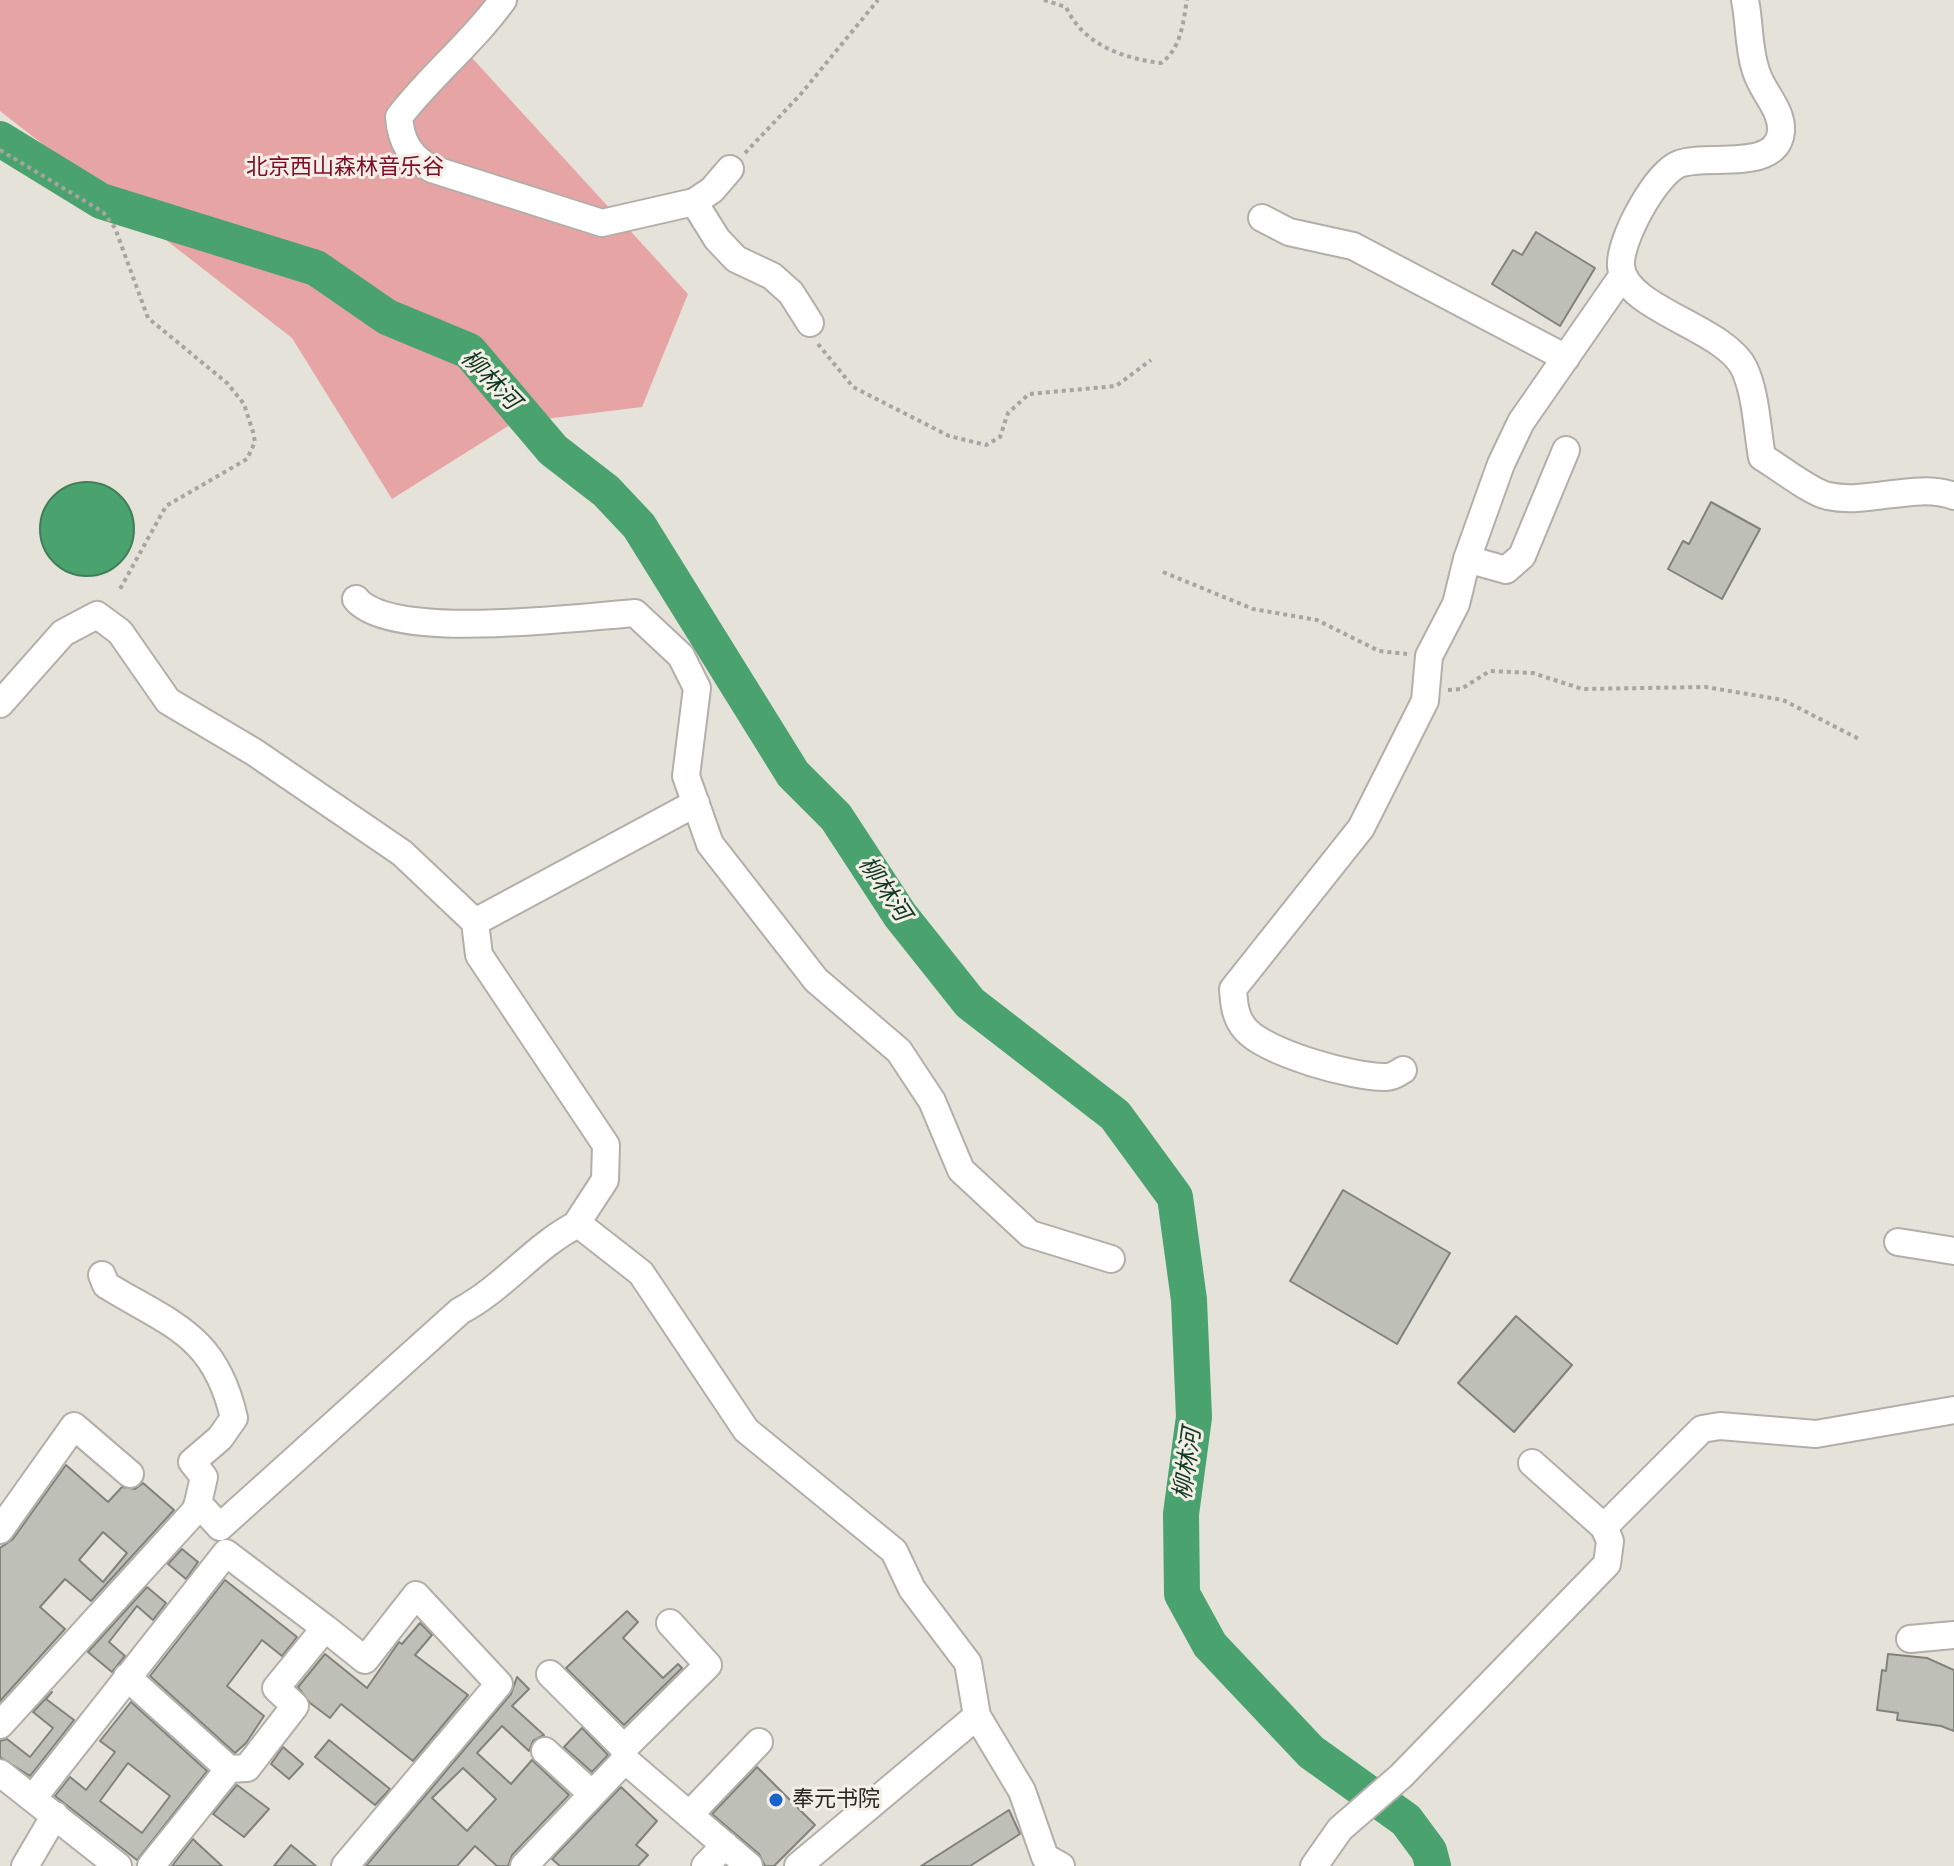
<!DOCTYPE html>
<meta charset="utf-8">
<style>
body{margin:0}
canvas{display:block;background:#e5e2da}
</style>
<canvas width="1954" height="1866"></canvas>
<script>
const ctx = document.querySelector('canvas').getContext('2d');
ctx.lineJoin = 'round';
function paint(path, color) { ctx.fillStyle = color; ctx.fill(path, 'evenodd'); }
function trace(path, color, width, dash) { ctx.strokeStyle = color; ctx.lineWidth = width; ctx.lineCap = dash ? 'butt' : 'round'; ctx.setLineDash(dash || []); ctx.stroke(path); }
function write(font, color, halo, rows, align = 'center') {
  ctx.font = font + ' "PT Sans Narrow","Noto Sans SC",sans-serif'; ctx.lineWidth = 6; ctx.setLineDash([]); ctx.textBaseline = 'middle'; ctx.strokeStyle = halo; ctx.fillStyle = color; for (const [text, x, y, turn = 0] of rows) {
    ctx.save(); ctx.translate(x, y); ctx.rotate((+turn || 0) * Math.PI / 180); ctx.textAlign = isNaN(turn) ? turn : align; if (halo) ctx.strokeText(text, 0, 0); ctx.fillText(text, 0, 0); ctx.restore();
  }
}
const green = new Path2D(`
 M0,0H486L463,48L688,294L642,407L513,423L392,499L292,338L0,111Z`);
const water = new Path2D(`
 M40 529a47 47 0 1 1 94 0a47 47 0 1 1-94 0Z`);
const river = new Path2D(`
 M0,139L101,201L316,268L387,317L469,351L553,450L606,491L639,526L793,774L836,817L900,915L970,1003L1115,1115L1175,1197L1189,1300L1194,1417L1181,1514L1182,1594L1210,1645L1311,1752L1406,1820L1429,1851L1433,1866`);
const building = new Path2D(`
 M1536,232L1595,268L1560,326L1492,284L1513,250L1522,255Z
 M1711,502L1760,529L1722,599L1668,569L1683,541L1689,544Z
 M1343,1190L1450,1253L1397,1344L1290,1281Z
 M1516,1316L1572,1365L1514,1432L1458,1383Z
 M66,1465L108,1502L122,1487L135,1489L143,1483L174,1510L91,1601L65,1579L40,1607L65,1629L0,1701V1548L13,1539ZM103,1532L127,1553L103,1582L79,1560Z
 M182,1549L198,1562L186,1579L168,1564Z
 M225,1580L297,1637L282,1656L262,1640L227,1686L264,1716L246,1743L235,1753L150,1676Z
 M147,1587L166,1603L153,1620L137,1606L109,1642L125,1656L112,1672L88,1652Z
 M627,1611L638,1622L623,1638L663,1678L678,1664L682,1668L624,1725L566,1668Z
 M420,1623L432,1635L415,1655L468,1695L413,1761L341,1704L330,1718L310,1703L298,1687L325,1654L367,1688L399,1642L402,1644Z
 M1888,1654L1927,1658L1954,1670V1731L1941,1726L1897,1720L1898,1713L1877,1710L1882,1670L1886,1671Z
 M517,1677L529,1689L512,1706L544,1735L533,1741L529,1751L502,1726L477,1753L511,1784L532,1760L569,1795L512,1855L508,1866H497L475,1846L457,1866H366L511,1694ZM463,1768L496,1799L467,1831L432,1798Z
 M52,1692L46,1699L74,1720L30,1776L0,1757V1741L7,1739L30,1757L53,1728L33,1712Z
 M131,1702L207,1771L137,1860L55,1796L70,1777L86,1790L115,1752L100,1741ZM128,1763L170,1796L142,1833L100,1801Z
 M582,1728L608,1755L592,1772L564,1747Z
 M329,1740L390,1789L375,1805L315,1757Z
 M283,1747L303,1764L289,1779L271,1764Z
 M757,1767L815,1825L774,1866H765L759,1854L712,1814Z
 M237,1785L269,1809L244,1837L213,1814Z
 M621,1787L657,1821L636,1845L648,1855L638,1866H560L552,1859Z
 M1009,1810L1020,1834L970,1866H921Z
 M193,1839L197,1843L222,1866H172Z
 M291,1845L316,1866H274Z`);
const path = new Path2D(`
 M1044,0L1066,7C1083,44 1121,58 1161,63C1181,49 1183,23 1187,0
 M0,150L103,212L115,228L148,318L227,383L244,404L253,432L255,442L247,459L166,506L120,589
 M745,153L800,95L878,0
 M818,344L853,387L949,436L986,445L1000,437L1008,413L1029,394L1116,386L1151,360
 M1163,572L1253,609L1317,620L1379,651L1407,654
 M1448,690L1461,689L1490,671L1533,673L1582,689L1706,687L1783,700L1859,739`);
const minor = new Path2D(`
 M503,0C472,43 431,75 399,117C401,142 410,157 432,169L602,223L694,202L712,190L730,169
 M1745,0C1750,24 1748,48 1756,71C1762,92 1783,110 1781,132C1776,173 1706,153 1679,164C1655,174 1619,241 1621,266C1624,309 1724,327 1744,368C1756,393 1757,429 1762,457C1779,467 1810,492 1828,496C1869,505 1915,482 1954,496
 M694,202L717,239L736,259L772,276L791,293L810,323
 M1262,218L1289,232L1353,246L1566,358
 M1467,559L1506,570L1522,556L1566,450
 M356,599C391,642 579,617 635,613L681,656L697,688L686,776L710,844L816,980L899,1051L932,1101L961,1170L1030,1234L1111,1259
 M0,704L63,633L97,615L120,632L168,701L254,752L402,853L475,922L479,955L606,1145L605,1180L577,1223L641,1273L746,1430L894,1551L912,1589L968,1663L977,1716L1022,1791L1045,1857L1061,1866
 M475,922L696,803
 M1403,1070C1397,1074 1392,1077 1386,1077C1354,1078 1267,1053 1246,1030C1235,1018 1234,1004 1233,989L1361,828L1425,701L1429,656L1456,604L1467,559L1501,464L1521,422L1623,275
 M1898,1242L1954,1251
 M102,1275L106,1285C171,1325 215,1334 234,1418L220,1438L192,1462L204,1477L198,1503L220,1527L460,1311C504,1288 534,1246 578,1224
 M1604,1527L1702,1429L1720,1426L1816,1434L1954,1410
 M0,1530L74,1426L130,1474
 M325,1628L365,1660L416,1595L499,1684L345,1866
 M1910,1639L1954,1635
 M550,1674L624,1748
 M127,1677L229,1769
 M0,1725L195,1511L198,1503
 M545,1751L592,1794
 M625,1760L624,1748L708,1665L670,1623
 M0,1773L118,1866
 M33,1798L226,1553L325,1628L276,1688L295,1706L247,1768L229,1769L151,1866
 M689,1815L759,1742
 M25,1866L55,1815
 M524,1866L625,1760L749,1866
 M705,1866L725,1845
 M798,1866L977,1716
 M1314,1866L1340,1829L1401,1776L1607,1564L1610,1541L1604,1527L1532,1463`);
const markers = [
 [776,1800,8,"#1864cf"]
];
const parkNames = [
 ["北京西山森林音乐谷",345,168]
];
const poiNames = [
 ["奉元书院",792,1800]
];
const waterNames = [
 ["柳林河",490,380,46],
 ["柳林河",884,889,56],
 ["柳林河",1188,1464,-82]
];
paint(green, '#e6a4a5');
paint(water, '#4aa36e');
trace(water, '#407e58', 2);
trace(river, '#4aa36e', 36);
paint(building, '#bec0b8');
trace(building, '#80837b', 2);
trace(minor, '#b3afa8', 30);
trace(path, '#a7a59f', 4, [4, 4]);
trace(minor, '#fff', 26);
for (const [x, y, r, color] of markers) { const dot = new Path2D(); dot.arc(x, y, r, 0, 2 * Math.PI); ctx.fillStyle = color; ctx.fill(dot); trace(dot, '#f3efe7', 3); }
write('22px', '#810d27', '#f3efe7', parkNames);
write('22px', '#282724', '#f3efe7', poiNames, 'left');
write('italic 24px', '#133923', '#f3efe7', waterNames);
</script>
